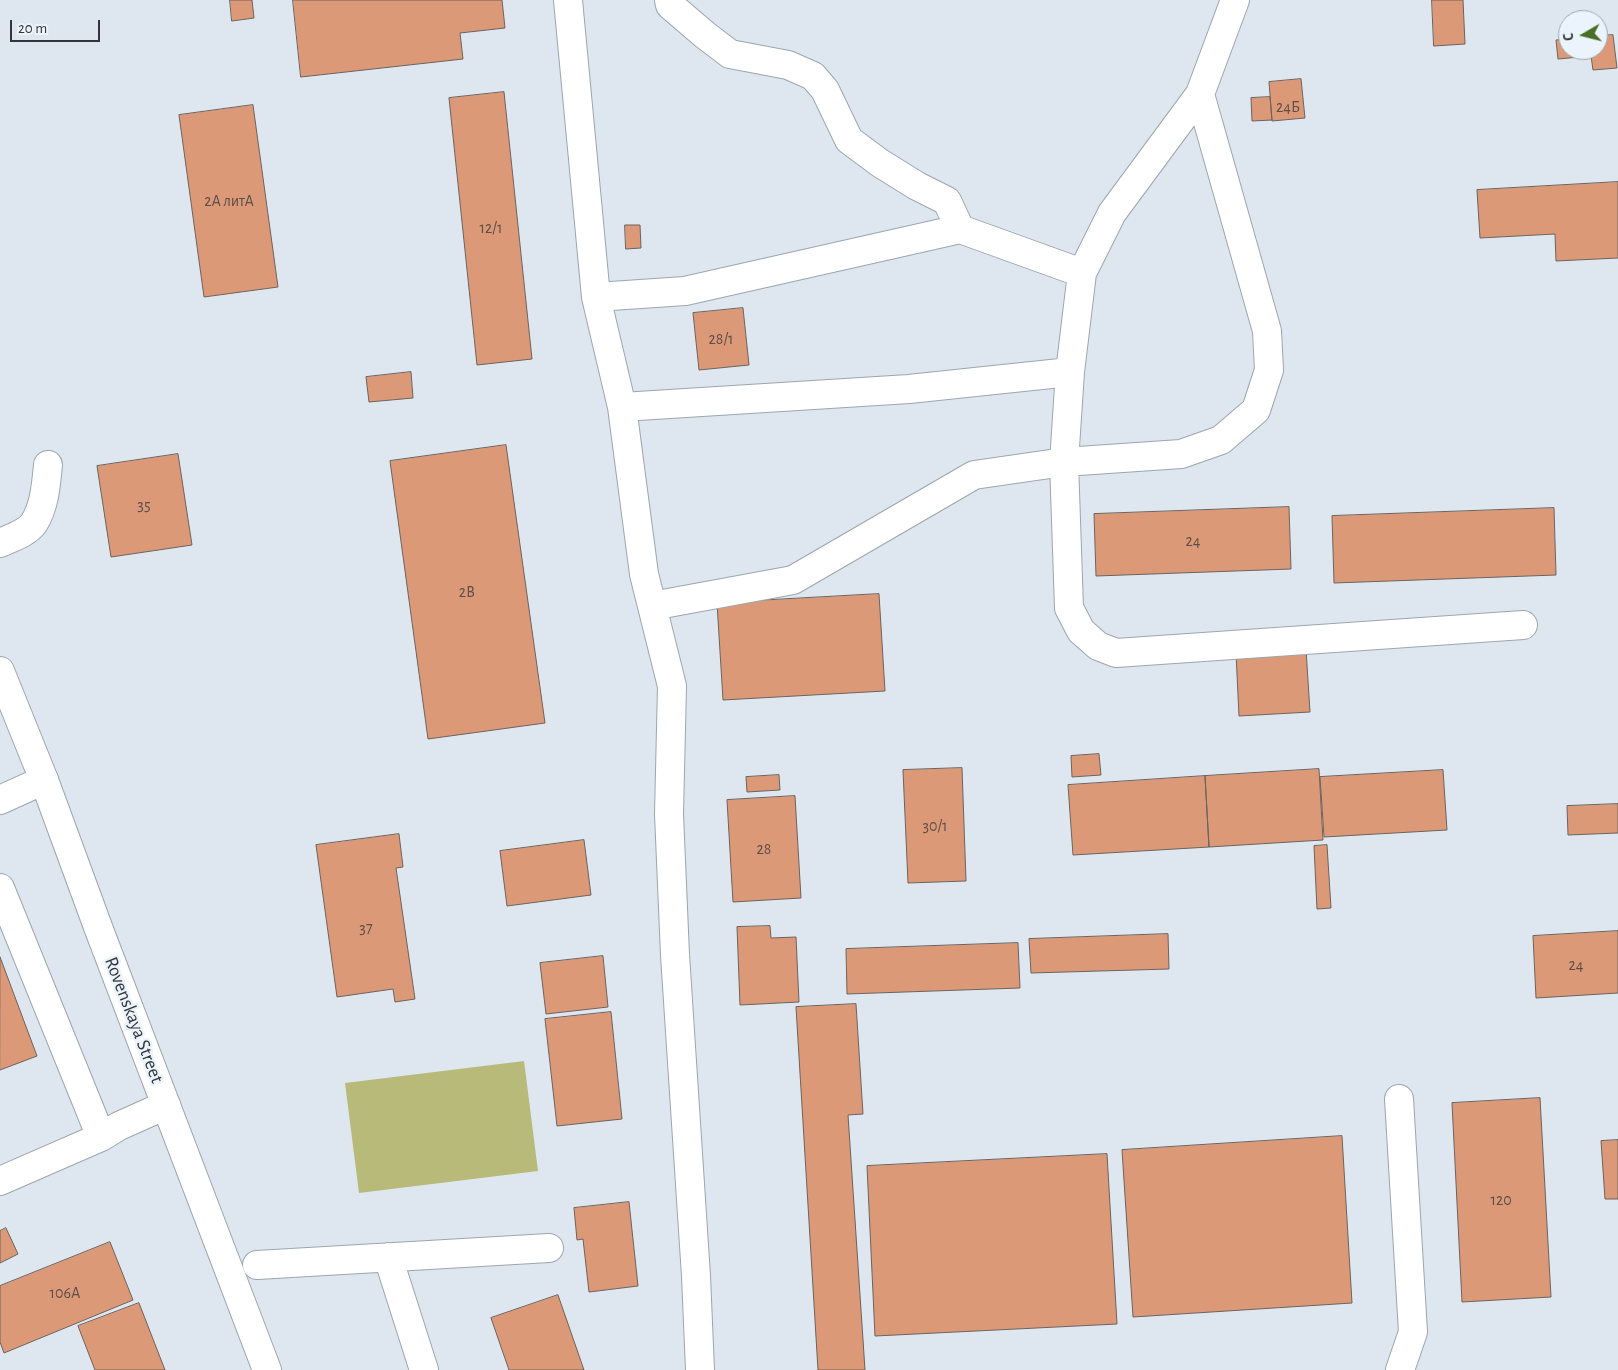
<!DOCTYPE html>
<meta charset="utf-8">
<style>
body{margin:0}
#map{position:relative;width:1618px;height:1370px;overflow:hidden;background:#dee7ef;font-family:"Alegreya Sans",sans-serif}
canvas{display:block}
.north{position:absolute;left:1558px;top:10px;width:50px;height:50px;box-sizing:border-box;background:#ebf4fc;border:1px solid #a1a8ae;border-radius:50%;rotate:262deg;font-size:14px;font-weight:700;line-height:20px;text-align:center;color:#323639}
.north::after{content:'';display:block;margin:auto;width:18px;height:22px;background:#496e27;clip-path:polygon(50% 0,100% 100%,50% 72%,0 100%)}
.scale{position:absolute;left:10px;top:20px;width:90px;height:22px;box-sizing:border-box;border:2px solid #323639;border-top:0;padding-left:6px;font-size:15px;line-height:18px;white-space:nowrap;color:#323639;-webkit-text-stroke:4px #ebf4fc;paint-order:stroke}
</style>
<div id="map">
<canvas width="1618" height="1370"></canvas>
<div class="north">С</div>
<div class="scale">20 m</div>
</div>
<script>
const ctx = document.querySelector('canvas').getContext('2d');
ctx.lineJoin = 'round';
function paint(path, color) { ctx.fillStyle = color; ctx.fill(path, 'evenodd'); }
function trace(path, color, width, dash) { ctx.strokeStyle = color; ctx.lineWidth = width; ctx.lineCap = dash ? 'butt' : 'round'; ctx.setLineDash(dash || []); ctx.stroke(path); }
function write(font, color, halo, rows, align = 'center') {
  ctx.font = font + ' "Alegreya Sans",sans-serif'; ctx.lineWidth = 5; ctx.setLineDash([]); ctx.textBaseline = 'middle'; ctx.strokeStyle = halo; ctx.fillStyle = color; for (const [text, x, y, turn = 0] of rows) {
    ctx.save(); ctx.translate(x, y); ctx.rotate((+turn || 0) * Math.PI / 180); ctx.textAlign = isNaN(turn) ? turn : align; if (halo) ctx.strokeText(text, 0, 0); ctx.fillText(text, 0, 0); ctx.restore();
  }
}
const green = new Path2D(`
 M524,1061L538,1171L359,1193L345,1083Z`);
const building = new Path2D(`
 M230,0H252L254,18L232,21Z
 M293,0H502L505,28L460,33L463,59L301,77Z
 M1432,0H1463L1465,44L1434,46Z
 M1613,35L1617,68L1593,70L1591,56L1558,59L1556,40L1568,39V50H1598V36Z
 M1301,79L1305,118L1272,121L1269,82Z
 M504,92L532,359L477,365L449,98Z
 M1270,97L1272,120L1252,121L1251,98Z
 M253,105L278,287L204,297L179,115Z
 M1618,182V258L1556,261L1555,234L1480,238L1477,190Z
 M625,225H640L641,248L626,249Z
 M743,308L749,365L699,370L693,313Z
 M411,372L413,398L369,402L366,377Z
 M506,445L545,723L428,739L390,461Z
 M178,454L192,545L111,557L97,466Z
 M1289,507L1291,569L1096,576L1094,514Z
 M1554,508L1556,575L1334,583L1332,516Z
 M879,594L885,691L723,700L717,603Z
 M1306,649L1310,712L1239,716L1236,653Z
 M1099,754L1101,775L1072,777L1071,756Z
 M962,768L966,881L908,883L903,770Z
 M1319,769L1323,840L1209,847L1205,776Z
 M1443,770L1447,830L1324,837L1320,777Z
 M779,775L780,790L747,792L746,777Z
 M1205,776L1209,847L1073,855L1068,785Z
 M795,796L801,898L733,902L727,800Z
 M1618,804V833L1568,835L1567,806Z
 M399,834L403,867L396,868L415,999L395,1002L393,989L337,997L316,845Z
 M584,840L591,895L507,906L500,851Z
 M1327,845L1331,908L1317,909L1314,846Z
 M770,926L771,938L796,937L799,1002L740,1005L737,927Z
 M1618,931V993L1536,998L1533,936Z
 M1168,934L1169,969L1031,973L1029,939Z
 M1018,943L1020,988L847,994L846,949Z
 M603,956L608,1007L546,1014L540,963Z
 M0,957L37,1056L0,1070Z
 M856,1004L863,1114L848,1115L865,1370H818L796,1007Z
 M611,1012L622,1119L557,1126L545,1019Z
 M1540,1098L1551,1297L1462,1302L1452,1103Z
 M1342,1136L1352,1303L1133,1317L1122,1150Z
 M1618,1140V1199H1605L1601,1141Z
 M1107,1154L1117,1324L875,1336L867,1166Z
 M629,1202L638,1286L589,1292L583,1239L577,1240L574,1208Z
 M6,1228L18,1254L0,1263V1231Z
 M110,1242L133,1300L4,1353L0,1342V1286Z
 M558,1295L584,1370H509L491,1318Z
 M139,1303L165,1370H95L78,1326Z`);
const minor = new Path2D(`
 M568,0L596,297L622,407L644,574L672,686L669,814L675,955L696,1276L700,1370
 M669,0L670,5L705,35L730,54L788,65L813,76L825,90L849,140L880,163L917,186L947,201L960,229
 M1200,94L1235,0
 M596,297L685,291L960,229L1082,273L1112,213L1200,94L1267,331L1269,370L1256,410L1221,440L1181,454L1064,462L1070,372L909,389L622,407
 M1070,372L1082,273
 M0,543C11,538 27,533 34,523C45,505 46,484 48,465
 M652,606L793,580L974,475L1064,462L1069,608L1081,631L1098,646L1116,653L1523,625
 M0,800L44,780
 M0,888L101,1137
 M1399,1099L1413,1332L1400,1370
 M0,1181L101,1137L119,1126L166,1105
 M388,1257L424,1370
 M257,1265L549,1248`);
const major = new Path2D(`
 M0,671L44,780L98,927L267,1370`);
const numberNames = [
 ["24Б",1288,107],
 ["2А литА",229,201],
 ["12/1",491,228],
 ["28/1",721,339],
 ["35",144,505],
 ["24",1193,541],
 ["2В",467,592],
 ["30/1",935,826],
 ["28",764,849],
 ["37",366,928],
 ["24",1576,965],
 ["120",1501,1200],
 ["106А",65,1293]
];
const streetNames = [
 ["Rovenskaya Street",134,1020,69]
];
paint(green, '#b7ba79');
paint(building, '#dc9978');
trace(building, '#6c625d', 1);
trace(minor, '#9da6ad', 30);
trace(major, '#9da6ad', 30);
trace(minor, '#fff', 28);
trace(major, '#fff', 28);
write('16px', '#5c4f49', null, numberNames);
write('19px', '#323639', '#ebf4fc', streetNames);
</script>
